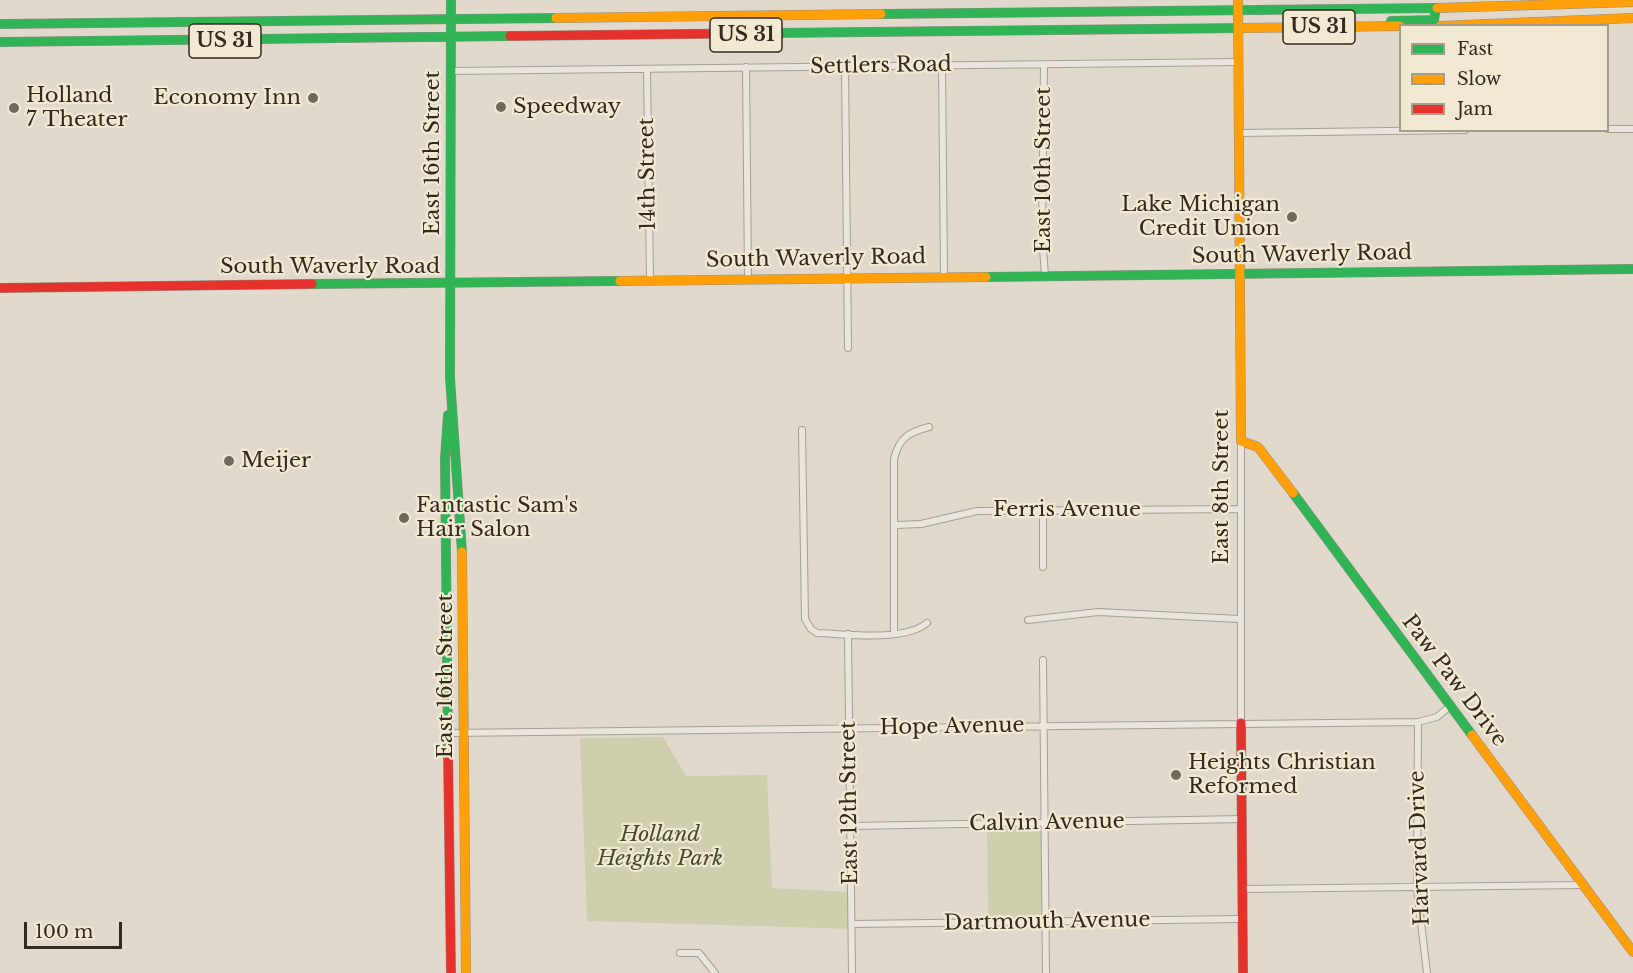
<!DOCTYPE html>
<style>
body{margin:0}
#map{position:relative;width:1633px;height:973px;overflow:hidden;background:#e1dacc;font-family:"Libre Baskerville",serif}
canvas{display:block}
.legend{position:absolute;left:1399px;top:24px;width:210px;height:108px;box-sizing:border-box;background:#f2e9d3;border:2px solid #a69c8b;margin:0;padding:8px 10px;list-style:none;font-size:18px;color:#34291f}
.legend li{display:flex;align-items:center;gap:12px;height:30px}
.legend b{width:30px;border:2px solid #a69c8b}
.scale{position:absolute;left:24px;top:922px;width:98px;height:27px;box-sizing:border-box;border:3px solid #34291f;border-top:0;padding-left:8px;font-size:18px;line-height:21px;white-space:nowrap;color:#34291f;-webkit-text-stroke:4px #f2e9d3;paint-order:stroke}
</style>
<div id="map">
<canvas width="1633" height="973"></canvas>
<ul class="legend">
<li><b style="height:8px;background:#30b455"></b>Fast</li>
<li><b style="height:8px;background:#ff9f0a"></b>Slow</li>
<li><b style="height:8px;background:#e5322d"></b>Jam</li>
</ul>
<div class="scale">100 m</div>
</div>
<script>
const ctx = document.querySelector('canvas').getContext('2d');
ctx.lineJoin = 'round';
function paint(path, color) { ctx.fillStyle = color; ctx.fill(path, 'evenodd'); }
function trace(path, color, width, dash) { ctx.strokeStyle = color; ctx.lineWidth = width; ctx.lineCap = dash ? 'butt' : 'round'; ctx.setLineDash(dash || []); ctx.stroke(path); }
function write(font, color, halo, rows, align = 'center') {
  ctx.font = font + ' "Libre Baskerville",serif'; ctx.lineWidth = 4.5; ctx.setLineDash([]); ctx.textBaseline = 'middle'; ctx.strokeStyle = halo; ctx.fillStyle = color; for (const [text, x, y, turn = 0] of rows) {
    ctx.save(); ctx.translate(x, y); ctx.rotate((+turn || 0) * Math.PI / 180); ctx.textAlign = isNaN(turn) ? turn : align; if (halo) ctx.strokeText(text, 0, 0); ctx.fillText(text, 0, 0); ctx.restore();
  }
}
const green = new Path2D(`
 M663,737L686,776L767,775L772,888L851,892L852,929L587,921L580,738Z
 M1037,826L1041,832V915L1036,919H988L987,827Z`);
const street = new Path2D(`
 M942,65L944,276
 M1044,65L1042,236L1045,275
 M746,67L748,278
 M845,67L848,348
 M647,69L650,279
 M451,71L1238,62
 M1608,129H1633
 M1239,133L1465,130
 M802,430L805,619L811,629L817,633C846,634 904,642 927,623
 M1241,441V723
 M1043,511V567
 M896,525L921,524L977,511L1240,509
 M1028,620L1098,612L1240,619
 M848,634L852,973
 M894,634V459C899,438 909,432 929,427
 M1043,660L1046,973
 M1418,722L1417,888L1427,973
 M449,733L1418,722L1437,717L1450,706
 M851,826L1243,819
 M1243,889L1584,885
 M852,924L1242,919
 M680,953H699L715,973`);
const fast = new Path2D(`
 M451,0L450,378L462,552
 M881,14L1437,8
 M1391,21L1434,20L1436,8
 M0,24L556,18
 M773,33L1244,28
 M0,42L510,36
 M986,277L1633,269
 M312,284L620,281
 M448,415L445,458L448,752
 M1293,493L1472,735`);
const slow = new Path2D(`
 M1238,0L1241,441L1258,447L1293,493
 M1437,8L1633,2
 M556,18L881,14
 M1440,26L1633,18
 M1244,28L1400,26
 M620,281L986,277
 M462,552L466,973
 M1472,735L1633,952`);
const jam = new Path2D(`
 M510,36L773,33
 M0,288L312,284
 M1241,723L1243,973
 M448,752L451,973`);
const markers = [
 [313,98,6,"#71675c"],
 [501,107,6,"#71675c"],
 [14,108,6,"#71675c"],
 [1292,217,6,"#71675c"],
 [229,461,6,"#71675c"],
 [404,518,6,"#71675c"],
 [1176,775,6,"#71675c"]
];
const shields = [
 [1319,27,72],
 [746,35,72],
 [225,41,72]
];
const shieldNames = [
 ["US 31",1319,27],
 ["US 31",746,35],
 ["US 31",225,41]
];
const streetNames = [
 ["Settlers Road",881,66,-1],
 ["East 16th Street",433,153,-90],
 ["East 10th Street",1044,170,-90],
 ["14th Street",648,174,-91],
 ["South Waverly Road",1302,255,-1],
 ["South Waverly Road",816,259,-1],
 ["South Waverly Road",330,267],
 ["East 8th Street",1222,487,-90],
 ["Ferris Avenue",1067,510],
 ["East 16th Street",446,676,-90],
 ["Paw Paw Drive",1454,681,53],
 ["Hope Avenue",952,727,-1],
 ["East 12th Street",850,803,-91],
 ["Calvin Avenue",1047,823,-1],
 ["Harvard Drive",1420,848,-92],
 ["Dartmouth Avenue",1047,922,-1]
];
const poiNames = [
 ["Holland",26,96],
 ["7 Theater",26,120],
 ["Economy Inn",301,98,"right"],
 ["Speedway",513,107],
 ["Lake Michigan",1280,205,"right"],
 ["Credit Union",1280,229,"right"],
 ["Meijer",241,461],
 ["Fantastic Sam's",416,506],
 ["Hair Salon",416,530],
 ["Heights Christian",1188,763],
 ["Reformed",1188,787]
];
const parkNames = [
 ["Holland",660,835],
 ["Heights Park",660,859]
];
paint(green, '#cfcfb0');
trace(street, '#a69f95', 8);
trace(fast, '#968f86', 10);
trace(slow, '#968f86', 10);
trace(jam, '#968f86', 10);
trace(street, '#eae6de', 6);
trace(fast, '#30b455', 9);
trace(slow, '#ff9f0a', 9);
trace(jam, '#e5322d', 9);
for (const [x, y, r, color] of markers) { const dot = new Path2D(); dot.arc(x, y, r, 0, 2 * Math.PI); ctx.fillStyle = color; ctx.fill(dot); trace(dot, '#f2e9d3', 2); }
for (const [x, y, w] of shields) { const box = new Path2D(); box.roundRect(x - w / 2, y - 17, w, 34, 4.5); ctx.fillStyle = '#f2e9d3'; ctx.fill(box); trace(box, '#34291f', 1.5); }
write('bold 20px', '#34291f', null, shieldNames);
write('21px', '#34291f', '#f2e9d3', streetNames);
write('21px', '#34291f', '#f2e9d3', poiNames, 'left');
write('italic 21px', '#454e28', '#f2e9d3', parkNames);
</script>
